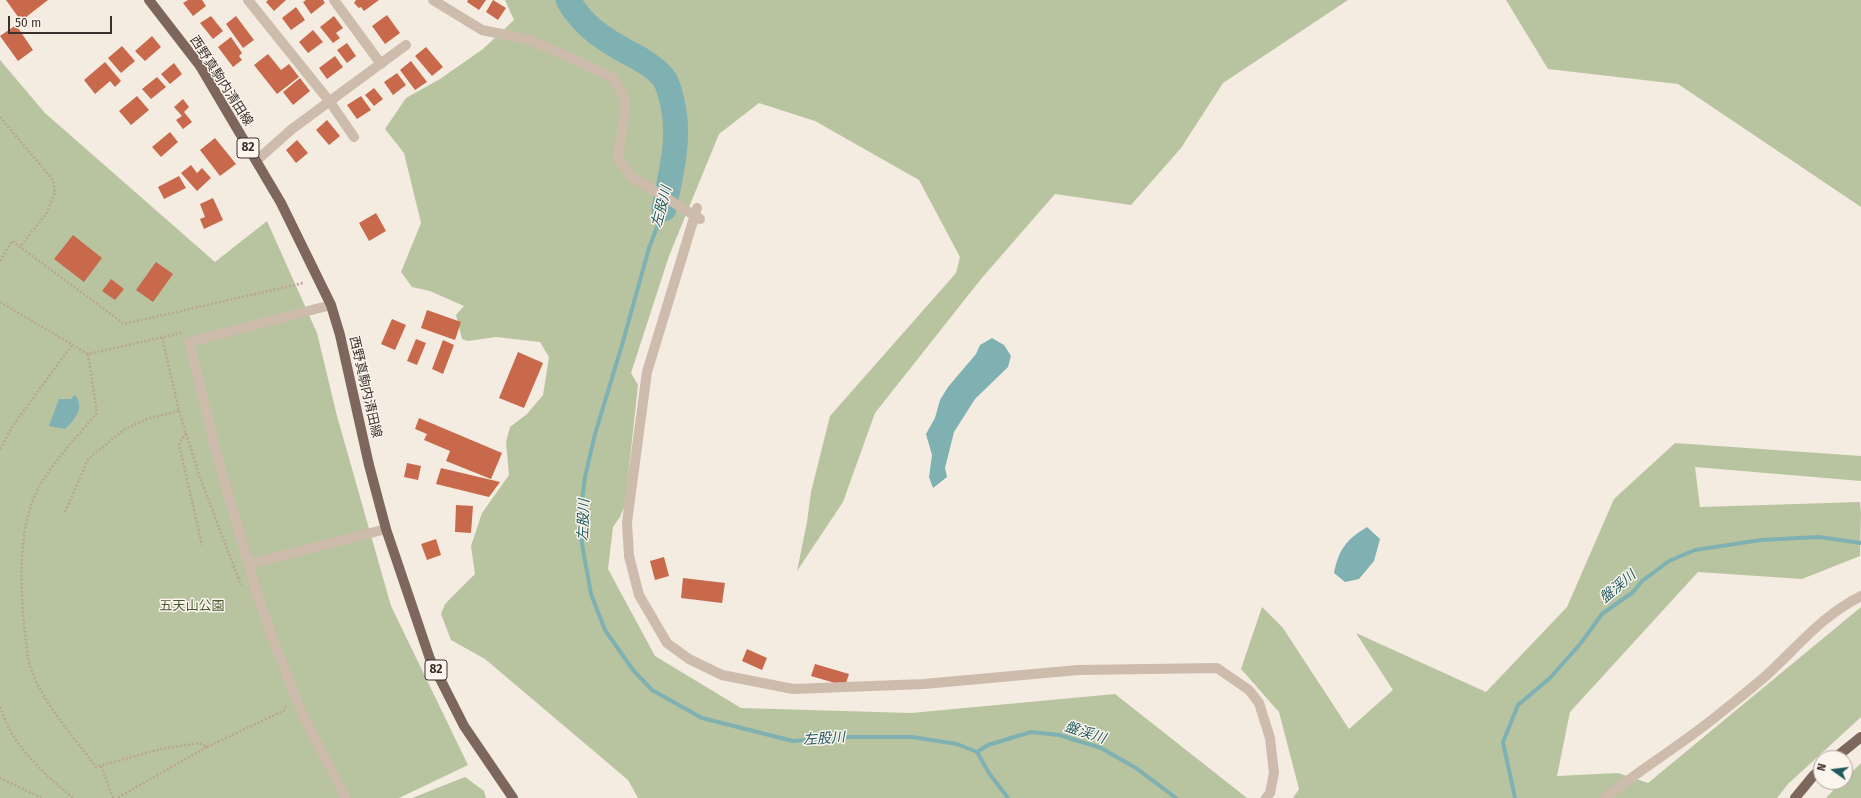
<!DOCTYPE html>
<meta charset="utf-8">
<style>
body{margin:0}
#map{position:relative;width:1861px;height:798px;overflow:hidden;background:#f4ebe1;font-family:"Fira Sans",sans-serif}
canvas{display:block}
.north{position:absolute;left:1813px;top:750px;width:40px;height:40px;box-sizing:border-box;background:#fbf5ee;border:1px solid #aea6a0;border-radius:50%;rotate:284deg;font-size:11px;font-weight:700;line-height:16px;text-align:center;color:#3b302b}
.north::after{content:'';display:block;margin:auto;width:14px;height:18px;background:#1f5a5e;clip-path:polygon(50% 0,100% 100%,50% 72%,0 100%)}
.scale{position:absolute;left:8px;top:16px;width:104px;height:18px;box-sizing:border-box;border:2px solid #3b302b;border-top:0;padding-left:5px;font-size:12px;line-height:14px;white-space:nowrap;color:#3b302b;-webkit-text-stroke:3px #fbf5ee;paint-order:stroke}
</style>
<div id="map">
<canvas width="1861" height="798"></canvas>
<div class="north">N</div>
<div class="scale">50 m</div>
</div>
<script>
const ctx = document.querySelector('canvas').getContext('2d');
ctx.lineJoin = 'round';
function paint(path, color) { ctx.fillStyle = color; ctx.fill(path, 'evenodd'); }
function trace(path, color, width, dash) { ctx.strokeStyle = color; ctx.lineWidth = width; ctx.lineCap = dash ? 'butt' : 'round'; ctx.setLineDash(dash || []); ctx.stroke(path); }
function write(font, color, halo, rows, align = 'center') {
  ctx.font = font + ' "Fira Sans","Noto Sans JP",sans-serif'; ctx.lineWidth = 3; ctx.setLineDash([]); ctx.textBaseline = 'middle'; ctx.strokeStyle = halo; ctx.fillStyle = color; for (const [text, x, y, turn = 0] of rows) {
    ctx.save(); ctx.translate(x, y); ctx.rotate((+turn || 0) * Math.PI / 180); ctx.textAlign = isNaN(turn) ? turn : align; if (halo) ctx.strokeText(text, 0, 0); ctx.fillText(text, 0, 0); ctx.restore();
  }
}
const green = new Path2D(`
 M505,0H1348L1223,83L1181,148L1131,205L1055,194L981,279L875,413L843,502L797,571L807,522L811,492L830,416L956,273L960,257L919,180L815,121L759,103L719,134L669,256L631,373L638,385L625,505L620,517L613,527L608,569L655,656L741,708L911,713L1115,694L1247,798H638L628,780L485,659L451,640L441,614L445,604L475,574L471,546L482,513L509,475L506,442L510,427L527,414L543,395L549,357L540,342L496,337L468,341L462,339L456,315L464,306L430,291L412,287L401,272L421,223L404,153L385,129L406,98L440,79L483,49L514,20Z
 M1506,0H1861V207L1678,84L1548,69Z
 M0,60L45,113L215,262L267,221L317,333L337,416L391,606L468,765L399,798H0Z
 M1675,443L1861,456V481L1695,467L1700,507L1860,502L1861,513L1860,556L1802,579L1698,572L1570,712L1557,776L1618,773L1648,783L1861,607V717L1788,784L1777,798H1293L1299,789L1279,712L1241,669L1262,607L1283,628L1349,729L1393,690L1356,633L1486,692L1567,607L1614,499Z
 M1861,763V798H1826L1841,782H1845V779Z
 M465,777L484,791L486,798H412Z`);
const water = new Path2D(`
 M992,338L1004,345L1011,356L1008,367L975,399L954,432L945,468L947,477L933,488L929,477L932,455L926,434L935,418L940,400L948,387L976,354L980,345Z
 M75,395C85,407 75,420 65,429L49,426L59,399H71Z
 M1367,527L1380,539L1374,561L1359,579L1345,582L1334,573C1339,549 1346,540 1367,527Z`);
const stream = new Path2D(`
 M664,209L649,248L622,345L595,434L585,477L582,501V544L591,594L605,630L633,670L652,690L702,718L793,741L851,737H912L957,744L977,752L989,773L1008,798
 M977,752L988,745L1031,732L1059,735L1101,748L1136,768L1176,798
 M1515,798L1503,742L1518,705L1550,678L1581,643L1602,614L1633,592L1642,581L1669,561L1695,550L1761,540L1819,537L1861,543`);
const river = new Path2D(`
 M568,0C583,26 603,39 629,53C640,58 659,70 665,80C669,87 670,94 672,101C681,138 671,172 664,209`);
const building = new Path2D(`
 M6,0H48L21,21Z
 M188,0H202L206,6L193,16L183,3Z
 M268,0H286L274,11L266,2Z
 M306,0H323L325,3L311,14L303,2Z
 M356,0H379L364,11L361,7L359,8L354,3Z
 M468,0H486L479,10L467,2Z
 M493,0L506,8L498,20L486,12Z
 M296,7L305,20L291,30L282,18Z
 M387,15L400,33L385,44L372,26Z
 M211,16L223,31L213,39L200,23Z
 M236,16L254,40L243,48L226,24Z
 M334,16L343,28L336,33L340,38L333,43L320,27Z
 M16,25L33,50L18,61L0,36Z
 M313,30L323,42L308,53L299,42Z
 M152,36L161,47L145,61L135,51Z
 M231,37L242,53L239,56L242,60L233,67L218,47Z
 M347,43L356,56L347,63L337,50Z
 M122,46L135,61L121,73L108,58Z
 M426,47L443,67L432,76L415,56Z
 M268,54L281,70L289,64L299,77L277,94L254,65Z
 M335,56L343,67L327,79L319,68Z
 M411,61L427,82L415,90L400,70Z
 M105,62L121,81L115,87L110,81L95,94L84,80Z
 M174,63L182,74L170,84L161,74Z
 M397,73L406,85L393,95L384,82Z
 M157,77L166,87L151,99L142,89Z
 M300,78L310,91L293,105L283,92Z
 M374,88L383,99L374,106L365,95Z
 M137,96L149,110L131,125L119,111Z
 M361,96L371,110L357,119L347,105Z
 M183,99L189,107L184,112L192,122L183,129L176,120L182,116L174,107Z
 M327,120L340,136L329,145L316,130Z
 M170,132L178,142L161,157L152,147Z
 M215,138L236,164L220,176L200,150Z
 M297,140L308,153L296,163L286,150Z
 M191,165L197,173L202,168L211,178L197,191L181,173Z
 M179,176L186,188L164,199L158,187Z
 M213,198L223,220L204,229L200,219L205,217L200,204Z
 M376,213L386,231L369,241L359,223Z
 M73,235L102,258L84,282L54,259Z
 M156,262L173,274L153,302L136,290Z
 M111,279L124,289L115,300L102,291Z
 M427,310L461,322L455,340L421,328Z
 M392,319L406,325L395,350L381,344Z
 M416,339L426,343L417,365L407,361Z
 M443,340L454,345L443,374L432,369Z
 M518,352L543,363L524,408L499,398Z
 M419,418L502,453L491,479L446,461L450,451L424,440L427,434L415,429Z
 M407,463L421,466L418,480L404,477Z
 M441,468L500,482L489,497L436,484Z
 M456,505L473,506L471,533L455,532Z
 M436,539L441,555L427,560L421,544Z
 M664,557L669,576L655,580L650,561Z
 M683,578L725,583L722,603L681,598Z
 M747,649L767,658L762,670L742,661Z
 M815,664L849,674L845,686L811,676Z`);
const path = new Path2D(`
 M0,117L53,180L55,193L46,214L20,247
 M0,261L12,241L124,324L303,283
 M0,302L88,354L181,333
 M88,354L97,413C77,437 54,460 39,487C17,528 20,588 25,633C27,645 27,658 31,669C44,705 74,737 96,767L161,749L199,743L207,747L117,798
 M179,411L199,475L241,585
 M186,433L179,444L202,545
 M0,449L12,427L72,345
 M65,512L88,459L125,429L147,419L179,411L162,337
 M0,707C3,714 6,723 10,730C24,756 50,779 73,798
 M207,747L285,710L286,705
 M101,766L113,798
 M0,778L42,798`);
const minor = new Path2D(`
 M248,0L330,102L354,137
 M334,0L381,64
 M433,0L482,30L531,40L614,78L626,103L618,157L630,176L634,178
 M256,161L292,129L406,45
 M697,208L647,372L627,522L629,556L639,595L667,643L689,659L722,675L793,689L924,684L1078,670L1217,668L1249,690L1259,703L1270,738L1274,773L1270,793L1266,798
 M331,305L189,342L216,452L258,597L273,639L303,716L346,798
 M249,564L386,529
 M1605,798C1643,767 1686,742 1723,711C1739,698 1755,686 1770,672C1801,643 1822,616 1861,596`);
const major = new Path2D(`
 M149,0L200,66L281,203L331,305L340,335L369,465L386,529L430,659L464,726L513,798
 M1835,758L1861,737
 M1795,798L1814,775L1821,769`);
const minorBridge = new Path2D(`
 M634,178L700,219`);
const shields = [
 [248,148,22],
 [436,670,22]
];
const shieldNames = [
 ["82",248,148],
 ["82",436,670]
];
const streetNames = [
 ["西野真駒内清田線",221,81,57],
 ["西野真駒内清田線",365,387,77]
];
const parkNames = [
 ["五天山公園",192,606]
];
const waterNames = [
 ["左股川",662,207,-75],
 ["左股川",584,520,-88],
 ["盤渓川",1618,587,-40],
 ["盤渓川",1085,733,18],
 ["左股川",824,739,-4]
];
paint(green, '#b8c4a0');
paint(water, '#7fb0b2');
trace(stream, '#7fb0b2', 4);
trace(river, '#7fb0b2', 25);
paint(building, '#c8694b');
trace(path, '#b9a596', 2.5, [2, 2]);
trace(minor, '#cdbbac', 10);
trace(major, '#7d675c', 10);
trace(minorBridge, '#cdbbac', 10);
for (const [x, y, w] of shields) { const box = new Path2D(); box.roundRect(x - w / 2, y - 10, w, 20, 3); ctx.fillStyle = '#fbf5ee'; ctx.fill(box); trace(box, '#3b302b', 1); }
write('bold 12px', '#3b302b', null, shieldNames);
write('13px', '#3b302b', '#fbf5ee', streetNames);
write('13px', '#4a5a2e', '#fbf5ee', parkNames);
write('italic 14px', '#1f5a5e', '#fbf5ee', waterNames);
</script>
